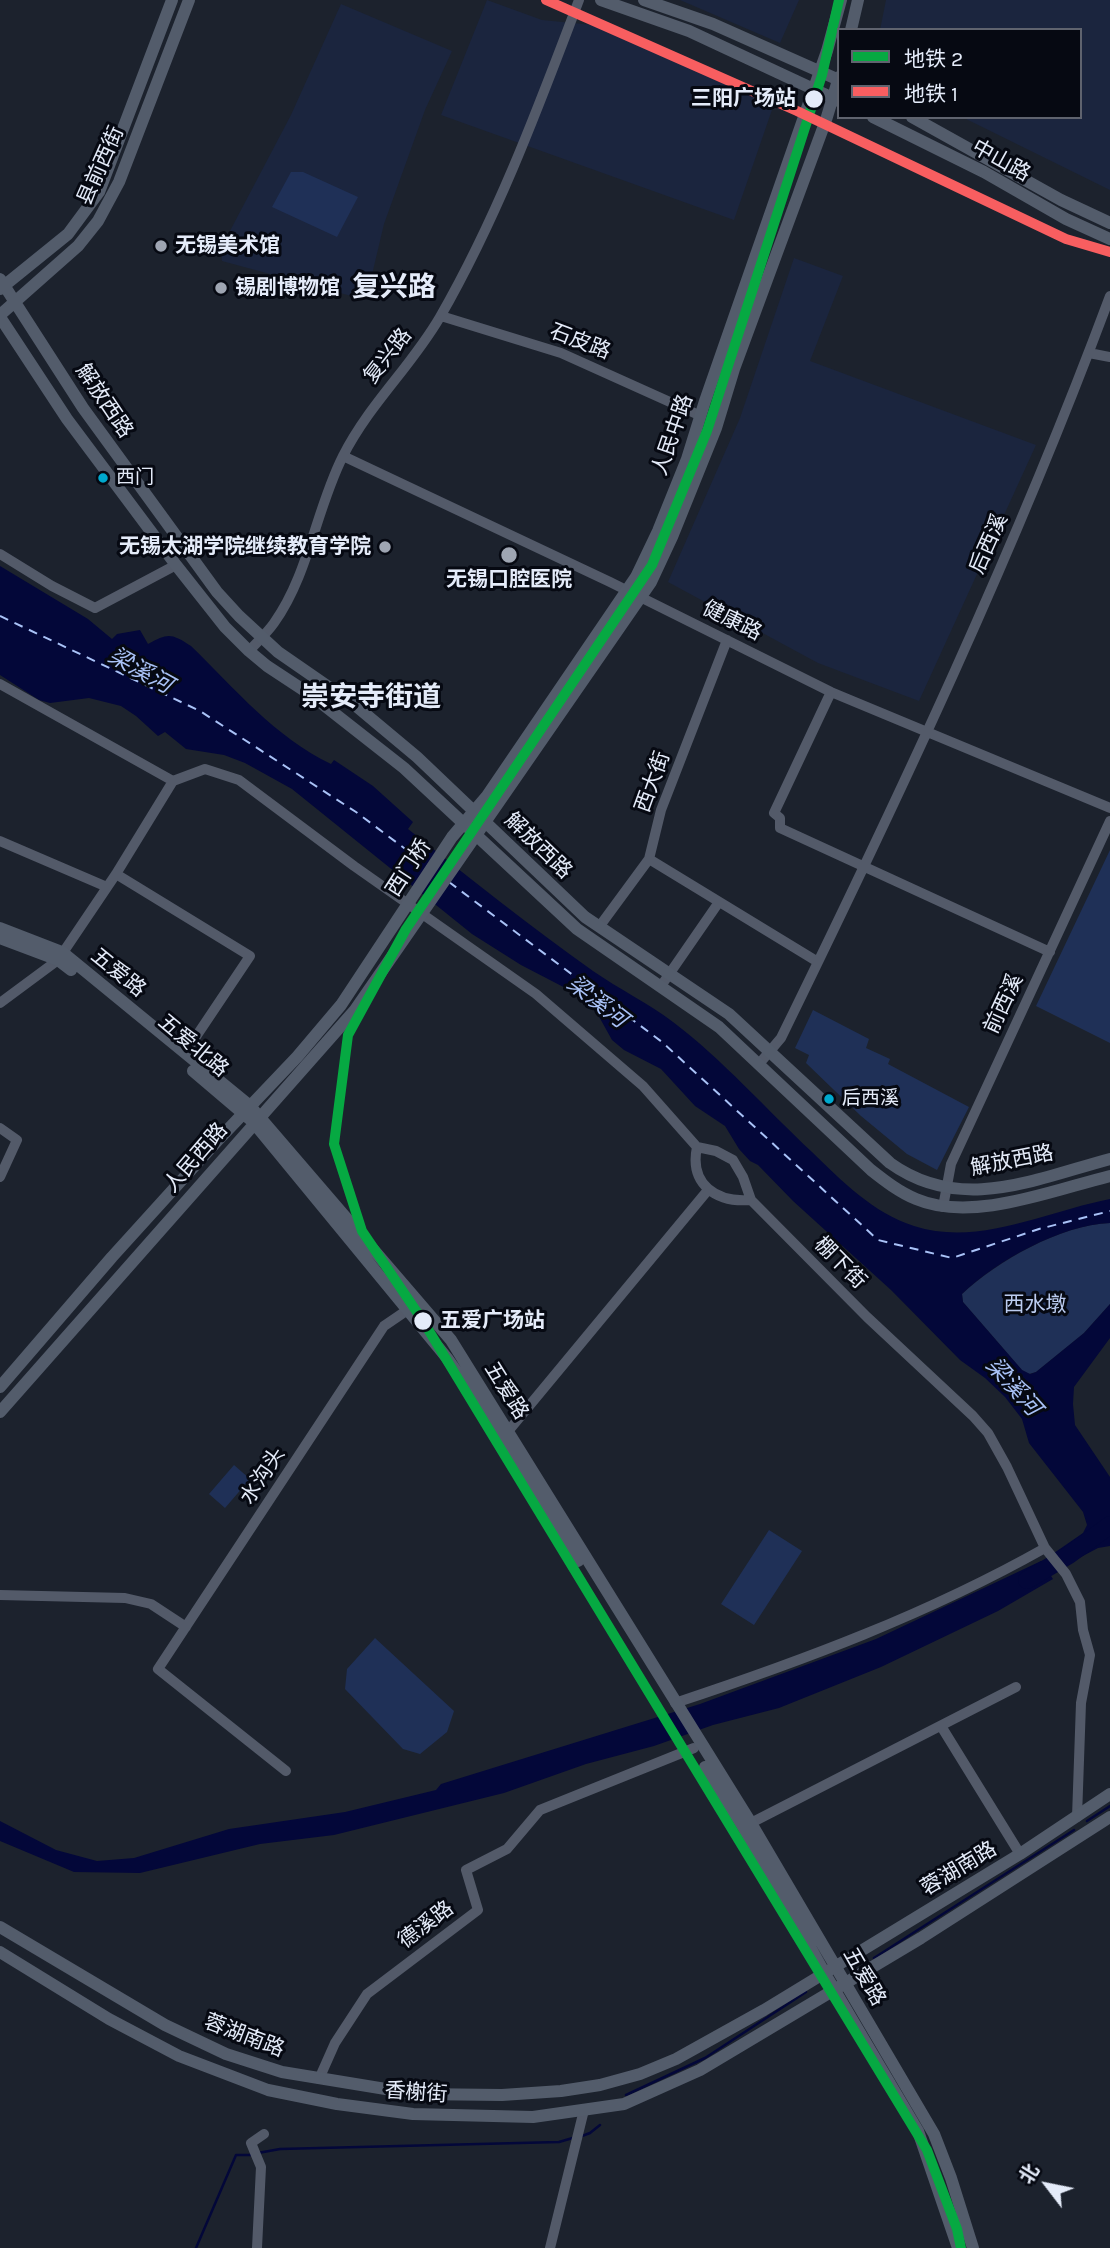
<!DOCTYPE html>
<meta charset="utf-8">
<style>
body{margin:0}
#map{position:relative;width:1110px;height:2248px;overflow:hidden;background:#1c222d;font-family:Karla,"Noto Sans SC",sans-serif}
canvas{display:block}
.legend{position:absolute;left:837px;top:28px;width:245px;height:91px;box-sizing:border-box;background:#060912;border:2px solid #5f636e;margin:0;padding:9px 12px;list-style:none;font-size:21px;color:#e4ebf9}
.legend li{display:flex;align-items:center;gap:14px;height:35px}
.legend b{width:35px;border:2px solid #5f636e}
.north{position:absolute;left:1012px;top:2150px;width:70px;height:70px;-webkit-text-stroke:5px #060912;paint-order:stroke;rotate:302deg;font-size:19px;font-weight:700;line-height:28px;text-align:center;color:#e4ebf9}
.north::after{content:'';display:block;margin:auto;width:24px;height:32px;background:#e4ebf9;clip-path:polygon(50% 0,100% 100%,50% 72%,0 100%)}
</style>
<div id="map">
<canvas width="1110" height="2248"></canvas>
<ul class="legend">
<li><b style="height:9px;background:#06a942"></b>地铁 2</li>
<li><b style="height:9px;background:#f85e60"></b>地铁 1</li>
</ul>
<div class="north">北</div>
</div>
<script>
const ctx = document.querySelector('canvas').getContext('2d');
ctx.lineJoin = 'round';
function paint(path, color) { ctx.fillStyle = color; ctx.fill(path, 'evenodd'); }
function trace(path, color, width, dash) { ctx.strokeStyle = color; ctx.lineWidth = width; ctx.lineCap = dash ? 'butt' : 'round'; ctx.setLineDash(dash || []); ctx.stroke(path); }
function write(font, color, halo, rows, align = 'center') {
  ctx.font = font + ' Karla,"Noto Sans SC",sans-serif'; ctx.lineWidth = 6; ctx.setLineDash([]); ctx.textBaseline = 'middle'; ctx.strokeStyle = halo; ctx.fillStyle = color; for (const [text, x, y, turn = 0] of rows) {
    ctx.save(); ctx.translate(x, y); ctx.rotate((+turn || 0) * Math.PI / 180); ctx.textAlign = isNaN(turn) ? turn : align; if (halo) ctx.strokeText(text, 0, 0); ctx.fillText(text, 0, 0); ctx.restore();
  }
}
const built = new Path2D(`
 M487,0L542,20L593,25L774,104L734,220L441,115Z
 M680,0H799L780,43Z
 M886,0H1110V190L962,117H1080V30H880Z
 M341,4L452,51L425,110L384,224L366,300L222,261L221,248L291,115Z
 M794,258L843,276L810,361L1036,445L919,701L818,663L668,582L740,418Z`);
const green = new Path2D(`
 M291,172H303L358,197L337,237L272,207Z
 M1110,850V1043L1036,1006Z
 M813,1010L869,1039L866,1048L890,1059L888,1064L969,1107L937,1170L907,1154L861,1116L806,1063L809,1055L795,1048Z
 M1110,1223V1304L1084,1333L1036,1372L1029,1374L1022,1370L963,1302L962,1294C998,1261 1060,1225 1110,1223Z
 M234,1465L250,1479L225,1508L209,1494Z
 M769,1530L802,1551L754,1625L721,1604Z
 M375,1638L454,1711L447,1732L420,1754L403,1749L345,1689L347,1669Z`);
const water = new Path2D(`
 M0,566L88,619L112,639L117,634L140,630L148,644C168,633 171,633 191,646C235,689 275,737 331,764L334,760L373,786L413,822L408,829C469,878 530,926 593,971C619,989 648,1003 673,1022C721,1058 768,1111 812,1152C842,1181 873,1213 914,1226C979,1247 1047,1211 1110,1199V1223C1060,1225 997,1261 962,1294L963,1302L1022,1370L1030,1374L1036,1372L1084,1333L1110,1304V1338L1074,1387L1073,1404L1075,1425L1110,1477V1546L1098,1548L1064,1566L1054,1553L1083,1533L1087,1525L1083,1512L1029,1443L1022,1419L1005,1397L985,1378L960,1360L891,1290L793,1201L758,1165L750,1161L739,1149L725,1126L695,1106L661,1069L624,1050L612,1040L597,1013L586,1002L575,993L521,965L472,934L292,789L245,763L224,755L186,749L165,732L158,736L136,716L121,706L89,698L50,703L39,700L0,675Z
 M1041,1561L1053,1579L998,1611L881,1667L779,1708L713,1725L654,1746L586,1764L504,1793L334,1835L260,1844L140,1873L74,1872L0,1841V1821L56,1850L97,1861L134,1858L229,1829L345,1812L436,1790L441,1784L700,1704L876,1639Z`);
const stream = new Path2D(`
 M1087,1821L1110,1806
 M874,1958L1074,1830
 M626,2095L705,2058L806,1992
 M582,2136L590,2133L600,2125
 M258,2153L280,2149L559,2142L576,2137
 M196,2248L236,2155H251`);
const river = new Path2D(`
 M1027,1580L1069,1555L1110,1525`);
const ferry = new Path2D(`
 M0,616L200,711L356,812L428,866
 M449,882L662,1042L878,1240L952,1258L1039,1229L1110,1211`);
const minor = new Path2D(`
 M441,316L561,353L701,416
 M1089,353L1110,357
 M343,456L610,582L831,692L1110,808
 M0,554L52,586L95,608L176,565
 M249,651C257,642 267,633 274,623C309,574 316,509 343,456C370,403 411,367 440,317C498,216 538,108 579,0
 M0,684L173,781L205,769L239,780L354,866L536,994L643,1086L697,1147L716,1151L733,1160L743,1177L751,1200L867,1317L973,1416L988,1433L1007,1467L1045,1548L1066,1574L1080,1602L1083,1630L1090,1655L1081,1703L1077,1817
 M831,692L774,813L780,818V828L1050,952
 M0,841L107,887
 M649,859L818,962
 M116,874L250,956L185,1053
 M599,927L649,859L661,810L727,640
 M661,986L719,902
 M0,1003L58,960L116,874L173,781
 M759,1064L781,1038C900,795 1016,549 1110,296
 M0,1128L17,1140L0,1177
 M697,1147C689,1185 717,1203 751,1200
 M943,1207L951,1164L1110,821
 M505,1435L708,1190
 M0,1595L125,1598L151,1604L186,1627
 M675,1703C802,1661 928,1614 1045,1548
 M941,1726L1020,1854
 M286,1771L158,1669L384,1326L406,1311
 M747,1825L1016,1687
 M319,2079L335,2043L367,1994L478,1910L466,1870L507,1849L540,1810L694,1748
 M257,2248L261,2167L251,2143L264,2134
 M550,2248L584,2110`);
const major = new Path2D(`
 M601,0L689,31L839,101
 M644,0L713,24L839,80
 M851,30L858,0
 M873,117L984,172L1066,219L1110,239
 M912,117L1061,200L1110,223
 M0,279L83,408L217,592L239,616L278,652L356,706L417,757L585,917L729,1014L890,1163C961,1214 1035,1179 1110,1159
 M0,289L68,234L99,192L172,0
 M0,315L78,246L98,221L119,182L189,0
 M0,317L67,419L176,565L225,627L249,651L267,666L311,695L404,768L577,929L719,1027L871,1170C885,1181 899,1192 916,1199C972,1223 1053,1190 1110,1176
 M0,928L62,952L250,1106L451,1340L751,1823L934,2134L951,2178L973,2248
 M0,938L58,960L71,970
 M193,1071L253,1122L447,1358L503,1438L578,1561
 M0,1387L112,1257L219,1139L297,1057L341,1005L452,837L487,796L636,577L658,531L687,459L705,401L827,51L841,0
 M0,1412L355,1010L651,582L672,537L716,428L734,369L826,120L839,77
 M705,1767L743,1827L824,1972L918,2131L958,2248
 M0,1927L165,2025L226,2054L282,2072L416,2094L502,2095L561,2091L600,2085L640,2074L676,2059L764,2010L1020,1854L1110,1794
 M0,1952L109,2019L179,2056L268,2090L337,2104L413,2114L533,2117L624,2104L700,2070L921,1938L1110,1817`);
const metro1 = new Path2D(`
 M839,0L822,75L707,431L652,565L406,929L348,1035L334,1144L362,1231L423,1321L927,2150L957,2229L961,2248`);
const metro2 = new Path2D(`
 M546,0L797,111L1066,239L1110,252`);
const markers = [
 [814,99,10,"#e4ebf9"],
 [161,246,7,"#9ea5b2"],
 [221,288,7,"#9ea5b2"],
 [103,478,6,"#00a9ce"],
 [385,547,7,"#9ea5b2"],
 [509,555,9,"#9ea5b2"],
 [829,1099,6,"#00a9ce"],
 [423,1321,10,"#e4ebf9"]
];
const busNames = [
 ["西门",116,478],
 ["后西溪",842,1099]
];
const stopNames = [
 ["三阳广场站",796,99],
 ["五爱广场站",440,1321,"left"]
];
const streetNames = [
 ["中山路",1001,161,29],
 ["县前西街",101,166,-66],
 ["石皮路",580,342,21],
 ["复兴路",388,356,-52],
 ["解放西路",104,401,56],
 ["人民中路",673,435,-71],
 ["后西溪",989,544,-66],
 ["健康路",732,621,26],
 ["西大街",653,782,-70],
 ["解放西路",538,846,44],
 ["西门桥",409,868,-57],
 ["五爱路",118,973,39],
 ["前西溪",1004,1004,-65],
 ["五爱北路",193,1046,40],
 ["人民西路",196,1158,-49],
 ["解放西路",1012,1161,-11],
 ["棚下街",840,1263,45],
 ["五爱路",506,1391,58],
 ["水沟头",263,1476,-57],
 ["蓉湖南路",959,1869,-31],
 ["德溪路",426,1925,-37],
 ["五爱路",864,1977,60],
 ["蓉湖南路",244,2036,21],
 ["香榭街",416,2093,4]
];
const poiNames = [
 ["无锡美术馆",175,246],
 ["锡剧博物馆",235,288],
 ["无锡太湖学院继续教育学院",371,547,"right"],
 ["无锡口腔医院",509,580,"center"]
];
const parkNames = [
 ["西水墩",1035,1305]
];
const waterNames = [
 ["梁溪河",140,671,29],
 ["梁溪河",597,1002,38],
 ["梁溪河",1013,1387,48]
];
const districtNames = [
 ["复兴路",394,288],
 ["崇安寺街道",371,698]
];
paint(built, '#1b253e');
paint(green, '#1f3057');
paint(water, '#030739');
trace(stream, '#030739', 2.5);
trace(river, '#030739', 18);
trace(ferry, '#a9c2f7', 2, [9, 7]);
trace(minor, '#535a69', 10);
trace(major, '#535c6b', 12);
trace(metro1, '#06a942', 10);
trace(metro2, '#f85e60', 10);
for (const [x, y, r, color] of markers) { const dot = new Path2D(); dot.arc(x, y, r, 0, 2 * Math.PI); ctx.fillStyle = color; ctx.fill(dot); trace(dot, '#060912', 2.5); }
write('19px', '#e4ebf9', '#060912', busNames, 'left');
write('bold 21px', '#e4ebf9', '#060912', stopNames, 'right');
write('21px', '#e4ebf9', '#060912', streetNames);
write('bold 21px', '#e4ebf9', '#060912', poiNames, 'left');
write('21px', '#bbccf0', '#060912', parkNames);
write('italic 23px', '#a9c2f7', '#060912', waterNames);
write('bold 28px', '#e4ebf9', '#060912', districtNames);
</script>
